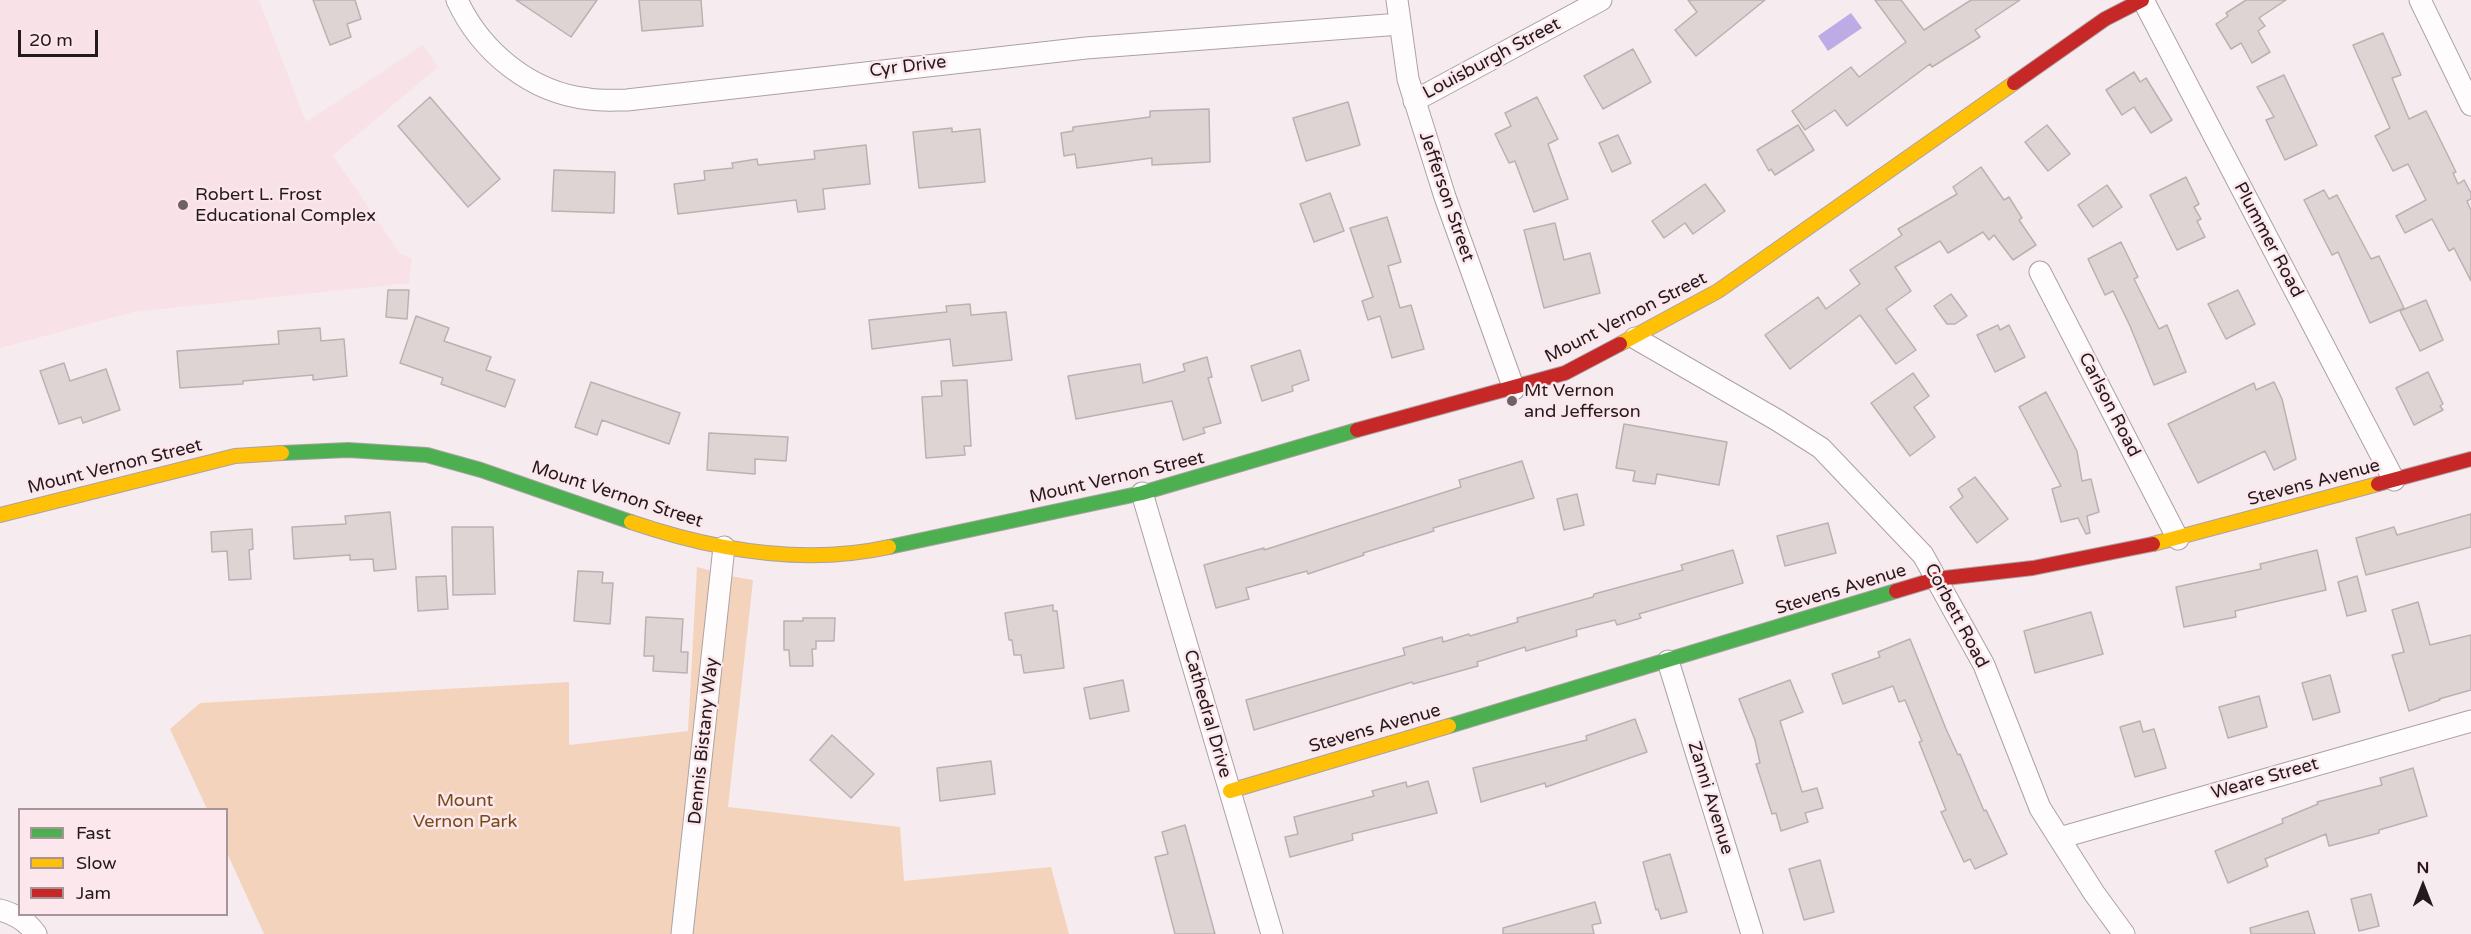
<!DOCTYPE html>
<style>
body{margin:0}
#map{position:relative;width:2471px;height:934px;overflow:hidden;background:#f6ebee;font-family:"Varela Round",sans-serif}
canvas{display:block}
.legend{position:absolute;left:18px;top:808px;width:210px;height:108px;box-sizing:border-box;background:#fbe7ec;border:2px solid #a59599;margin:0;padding:8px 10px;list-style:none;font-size:18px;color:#24191c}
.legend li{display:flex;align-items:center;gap:12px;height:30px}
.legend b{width:30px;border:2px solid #a59599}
.north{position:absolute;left:2393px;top:856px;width:60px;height:60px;-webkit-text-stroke:4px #fbe7ec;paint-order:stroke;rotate:0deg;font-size:16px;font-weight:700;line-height:24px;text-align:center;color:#24191c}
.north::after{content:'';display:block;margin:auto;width:21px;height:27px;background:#24191c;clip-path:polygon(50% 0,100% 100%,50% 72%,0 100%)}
.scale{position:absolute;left:18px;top:30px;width:80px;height:27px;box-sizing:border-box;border:3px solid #24191c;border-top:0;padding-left:8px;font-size:18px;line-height:21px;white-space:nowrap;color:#24191c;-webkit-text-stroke:4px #fbe7ec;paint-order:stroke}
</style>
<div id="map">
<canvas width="2471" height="934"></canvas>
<ul class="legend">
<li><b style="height:8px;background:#4caf50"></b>Fast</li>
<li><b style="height:8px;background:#ffc107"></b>Slow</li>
<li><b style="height:8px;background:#c62828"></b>Jam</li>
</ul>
<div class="north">N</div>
<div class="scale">20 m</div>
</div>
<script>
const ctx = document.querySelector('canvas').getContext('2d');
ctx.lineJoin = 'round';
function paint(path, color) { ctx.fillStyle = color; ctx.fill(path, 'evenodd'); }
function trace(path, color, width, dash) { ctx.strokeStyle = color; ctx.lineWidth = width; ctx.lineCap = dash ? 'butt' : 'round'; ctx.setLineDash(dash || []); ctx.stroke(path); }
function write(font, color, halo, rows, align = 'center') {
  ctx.font = font + ' "Varela Round",sans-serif'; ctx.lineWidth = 5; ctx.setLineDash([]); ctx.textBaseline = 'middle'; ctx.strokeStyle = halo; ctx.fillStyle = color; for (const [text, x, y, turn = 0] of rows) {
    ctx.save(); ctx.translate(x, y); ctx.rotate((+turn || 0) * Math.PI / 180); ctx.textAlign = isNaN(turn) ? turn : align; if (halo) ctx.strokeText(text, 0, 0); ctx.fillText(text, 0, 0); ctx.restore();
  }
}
const built = new Path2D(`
 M0,0H259L306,122L423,45L438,67L333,155L400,254L412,258L409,283L133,312L0,348Z`);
const green = new Path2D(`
 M697,567L730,576L753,580L728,807L900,827L904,881L1051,867L1069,934H264L227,853L226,810L207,809L170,729L200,703L569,682V745L688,731Z`);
const water = new Path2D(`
 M1851,13L1862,28L1828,51L1818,36Z`);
const building = new Path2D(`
 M313,0H355L361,19L347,24L351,37L330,45Z
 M516,0H597L571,37Z
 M639,0H701L703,26L642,31Z
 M1688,0H1765L1696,56L1675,30L1697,12Z
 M1875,0H1901L1924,30L1971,0H2020L1975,30L1980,37L1932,67L1930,64L1847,126L1835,110L1805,130L1792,111L1851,67L1859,77L1906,42Z
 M2246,0H2286L2259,18L2265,26L2258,31L2270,52L2252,63L2241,43L2231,49L2216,24L2228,16L2226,13Z
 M2383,33L2401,75L2392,78L2409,119L2426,111L2456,172L2453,173L2458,184L2464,180L2471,193V199L2467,201L2471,210V281L2454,248L2449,251L2432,219L2405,233L2396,216L2426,200L2408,164L2393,171L2375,136L2390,128L2353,45Z
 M1633,49L1651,82L1603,109L1584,76Z
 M2134,72L2140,82L2146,78L2172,120L2151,133L2134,107L2122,115L2106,90Z
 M2284,75L2317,145L2285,160L2266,120L2274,117L2257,87Z
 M430,97L500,179L468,207L398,126Z
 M1537,97L1558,139L1548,144L1568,199L1534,212L1515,161L1509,163L1495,134L1511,126L1505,113Z
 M1348,102L1360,145L1306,161L1293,118Z
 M1209,109L1210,162L1152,165V158L1077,168L1075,154L1064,156L1061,133L1073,131V127L1150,117V111Z
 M1798,125L1814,150L1775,175L1771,169L1769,171L1757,150Z
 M2047,125L2070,154L2048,171L2025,142Z
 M952,128V132L980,129L985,182L919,188L913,132Z
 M1618,135L1631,163L1612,172L1599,143Z
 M866,145L870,184L823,189L825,209L798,212L796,200L678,214L674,184L705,180L704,171L733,168L732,163L757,159L758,165L815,159L814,151Z
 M1981,167L2004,200L2009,197L2022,218L2019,220L2036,245L2013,260L1994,235L1989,240L1983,232L1948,253L1940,241L1895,267L1911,291L1886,309L1916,350L1896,364L1860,315L1790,369L1765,335L1818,297L1826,309L1860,284L1850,270L1902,235L1898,229L1957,194L1953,187Z
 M554,170L615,172L614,213L552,211Z
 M2186,177L2199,204L2194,207L2201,219L2197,221L2205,237L2177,250L2150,195Z
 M1705,184L1725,211L1693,234L1685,223L1664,238L1652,221Z
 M2107,185L2122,207L2093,227L2078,205Z
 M2324,190L2329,199L2337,195L2371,259L2379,256L2404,308L2370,323L2338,252L2332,255L2304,200Z
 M1330,193L1344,231L1314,242L1300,204Z
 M1387,217L1401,262L1388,266L1400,308L1411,305L1424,349L1392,358L1380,316L1368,320L1362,301L1373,297L1350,228Z
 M1555,223L1564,260L1590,253L1600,293L1544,308L1524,230Z
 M2121,242L2138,277L2134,279L2159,329L2167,325L2186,372L2154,385L2130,326L2113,291L2105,295L2088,259Z
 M388,290H409L407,319L386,317Z
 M2238,290L2255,324L2226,339L2208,304Z
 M1951,294L1967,316L1955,324H1947L1934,306Z
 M2426,300L2443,340L2420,351L2400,311Z
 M970,304L971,315L1006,312L1012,360L953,366L950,339L872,349L869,320L947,312L946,306Z
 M416,316L449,328L444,341L491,357L486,370L515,380L505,407L441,384L443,378L400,363Z
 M1998,325L2000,330L2009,325L2025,357L1995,372L1977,335Z
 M320,328L321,341L344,339L347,376L313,380V375L243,381V384L180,388L177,351L279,344L278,331Z
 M1300,350L1309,380L1292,386L1293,391L1262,401L1251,366Z
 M1207,357L1212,377L1208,378L1221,423L1203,428L1205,433L1183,440L1172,401L1076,419L1068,376L1140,364L1143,383L1185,371L1183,364Z
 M64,363L70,381L106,369L120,410L83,423L81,417L59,424L40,371Z
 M2428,372L2443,404L2440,406L2443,410L2414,425L2396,388Z
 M1913,373L1929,396L1914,407L1935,437L1910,456L1871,403Z
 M967,380L971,446H964L965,455L926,458L922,397L942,396L941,381Z
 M591,382L680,413L669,444L602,420L597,435L575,427Z
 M2274,382L2282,399L2296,459L2274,470L2265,451L2198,483L2168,424L2254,383L2256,390Z
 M2046,392L2077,451L2082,481L2091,479L2099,512L2087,516L2090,533L2086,534L2078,518L2061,522L2052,489L2061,486L2019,407Z
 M1624,424L1727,442L1719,485L1657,474L1655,484L1633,481L1635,471L1616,468Z
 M709,433L788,437L786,461L755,459V474L707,470Z
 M1522,461L1534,498L1433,528L1434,531L1363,553L1364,555L1308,574L1307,571L1246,588L1249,599L1216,608L1204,565L1264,548V550L1461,487L1459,480Z
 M1975,477L2008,519L1977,543L1950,507L1963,497L1958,489Z
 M1577,494L1584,525L1564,530L1557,499Z
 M390,512L396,569L374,571L373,559L350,560V555L294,559L292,527L346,524L345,516Z
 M2471,514V547L2366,575L2356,538L2394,527L2397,535Z
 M1828,523L1836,553L1785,566L1777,536Z
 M452,527H493L495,594L453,595Z
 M252,529L253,549L249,550L251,579L229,580L227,551L212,552L211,532Z
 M1733,550L1743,583L1639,614L1641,618L1617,625L1615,620L1576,630L1577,636L1526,651L1525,647L1477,662L1478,666L1413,684L1412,682L1254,730L1246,700L1405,655L1403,648L1442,637L1443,642L1469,634L1470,636L1518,622L1517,618L1593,597L1594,594L1683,570L1681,565Z
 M2317,550L2326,590L2235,611L2236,617L2184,627L2176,587L2261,569L2260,564Z
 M578,571L603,572L602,583H613L610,624L574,621Z
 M446,576L448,609L418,611L416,577Z
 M2357,576L2366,611L2347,616L2338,582Z
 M2418,602L2430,645L2471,635V690L2439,699L2440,700L2409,711L2392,655L2404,652L2392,610Z
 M1053,605V611H1057L1064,668L1024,673L1021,655H1014L1012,640H1009L1005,613Z
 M2091,612L2103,654L2035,673L2024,631Z
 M646,617L683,619L681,652H688L687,673L653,671L654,656H644Z
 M803,618H835L834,641H816V649H812L813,666H790L789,650H784V621H803Z
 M1910,639L1946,729L1958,755L1960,754L1984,811L1986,810L2007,854L1975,869L1970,859L1964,862L1941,812L1946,810L1919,742L1922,741L1905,700L1899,702L1893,686L1843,704L1832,674L1880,657L1878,652Z
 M2330,675L2340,712L2313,720L2302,683Z
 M1123,680L1129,711L1090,719L1084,688Z
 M1790,680L1803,712L1780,721L1802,792L1817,788L1823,808L1805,813L1808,822L1781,831L1776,813L1772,814L1756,764L1760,763L1755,740L1739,699Z
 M2259,696L2267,727L2228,738L2219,707Z
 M1635,719L1647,752L1546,787L1545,783L1481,802L1473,768L1587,740L1586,736Z
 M2140,721L2143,732L2154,729L2166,768L2135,777L2120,727Z
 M832,735L874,774L851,798L810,760Z
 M991,761L995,794L940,801L937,768Z
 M2413,768L2427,816L2379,830V833L2329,846L2326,834L2265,859L2268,866L2228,883L2215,851L2283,823L2282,819L2318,804L2317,802L2382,785L2380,778Z
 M1428,781L1437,813L1352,834L1353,840L1290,857L1285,837L1298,834L1294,817L1374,796L1372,791L1406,782L1407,787Z
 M1185,825L1215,934H1175L1155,857L1168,854L1162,832Z
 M1670,854L1687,912L1661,919L1658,909L1656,910L1643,862Z
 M1820,860L1834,912L1804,920L1789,869Z
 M2371,894L2379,926L2359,931L2351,899Z
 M1595,902L1601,923L1592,925L1594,934H1503V928Z
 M2308,911L2315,934H2251L2250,928Z`);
const street = new Path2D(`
 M457,0C481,52 531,93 589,99C601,101 614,100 627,100L1086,48L1400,24
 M1397,0L1408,79L1445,197L1514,389
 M2143,0L2394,480
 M2420,0L2471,105
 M1414,101L1601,0
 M2040,272L2178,539
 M1635,338L1777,420L1821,448L1923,555L1984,665L2040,808L2094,893L2124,934
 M1142,493L1272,934
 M1668,661L1752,934
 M2059,838L2471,721
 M0,910C15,914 27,921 36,934
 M682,934L724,547`);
const fast = new Path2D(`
 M282,453L348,450L427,455L481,470L631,522
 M889,547L1142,493L1357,430
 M1449,726L1896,591`);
const slow = new Path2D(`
 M1620,344L1718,291L2014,83
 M0,515L235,456L282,453
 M631,522C713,550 803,566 889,547
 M2153,544L2378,484
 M1230,791L1449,726`);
const jam = new Path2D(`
 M2014,83L2105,19L2142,0
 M1357,430L1565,373L1620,344
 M2378,484L2471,459
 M1896,591L1936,579L2033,568L2153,544`);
const markers = [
 [183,205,6,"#6e6266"],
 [1512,401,6,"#6e6266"]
];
const streetNames = [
 ["Louisburgh Street",1492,59,-28],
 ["Cyr Drive",908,67,-7],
 ["Jefferson Street",1446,197,71],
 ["Plummer Road",2268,240,62],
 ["Mount Vernon Street",1626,318,-27],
 ["Carlson Road",2109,405,63],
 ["Mount Vernon Street",115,467,-14],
 ["Mount Vernon Street",1117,478,-13],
 ["Stevens Avenue",2314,483,-15],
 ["Mount Vernon Street",617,495,18],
 ["Stevens Avenue",1841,590,-17],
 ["Corbett Road",1956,616,62],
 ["Cathedral Drive",1207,714,74],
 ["Stevens Avenue",1375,729,-16],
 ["Dennis Bistany Way",704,741,-84],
 ["Weare Street",2265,779,-16],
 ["Zanni Avenue",1710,798,73]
];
const poiNames = [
 ["Robert L. Frost",195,195],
 ["Educational Complex",195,216],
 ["Mt Vernon",1524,391],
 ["and Jefferson",1524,412]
];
const parkNames = [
 ["Mount",465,801],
 ["Vernon Park",465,822]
];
paint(built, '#f8e1e7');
paint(green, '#f3d3bb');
paint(water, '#bdabe6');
paint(building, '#dfd4d4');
trace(building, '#bcb1b1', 1.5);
trace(street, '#aca1a4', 23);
trace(fast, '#aca1a4', 16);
trace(slow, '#aca1a4', 16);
trace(jam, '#aca1a4', 16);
trace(street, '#fefcfc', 21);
trace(fast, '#4caf50', 14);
trace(slow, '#ffc107', 14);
trace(jam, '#c62828', 14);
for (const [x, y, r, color] of markers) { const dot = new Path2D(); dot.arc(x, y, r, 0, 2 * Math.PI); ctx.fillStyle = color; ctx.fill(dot); trace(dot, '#fbe7ec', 2); }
write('18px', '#24191c', '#fbe7ec', streetNames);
write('18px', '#24191c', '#fbe7ec', poiNames, 'left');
write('18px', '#774a16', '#fbe7ec', parkNames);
</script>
